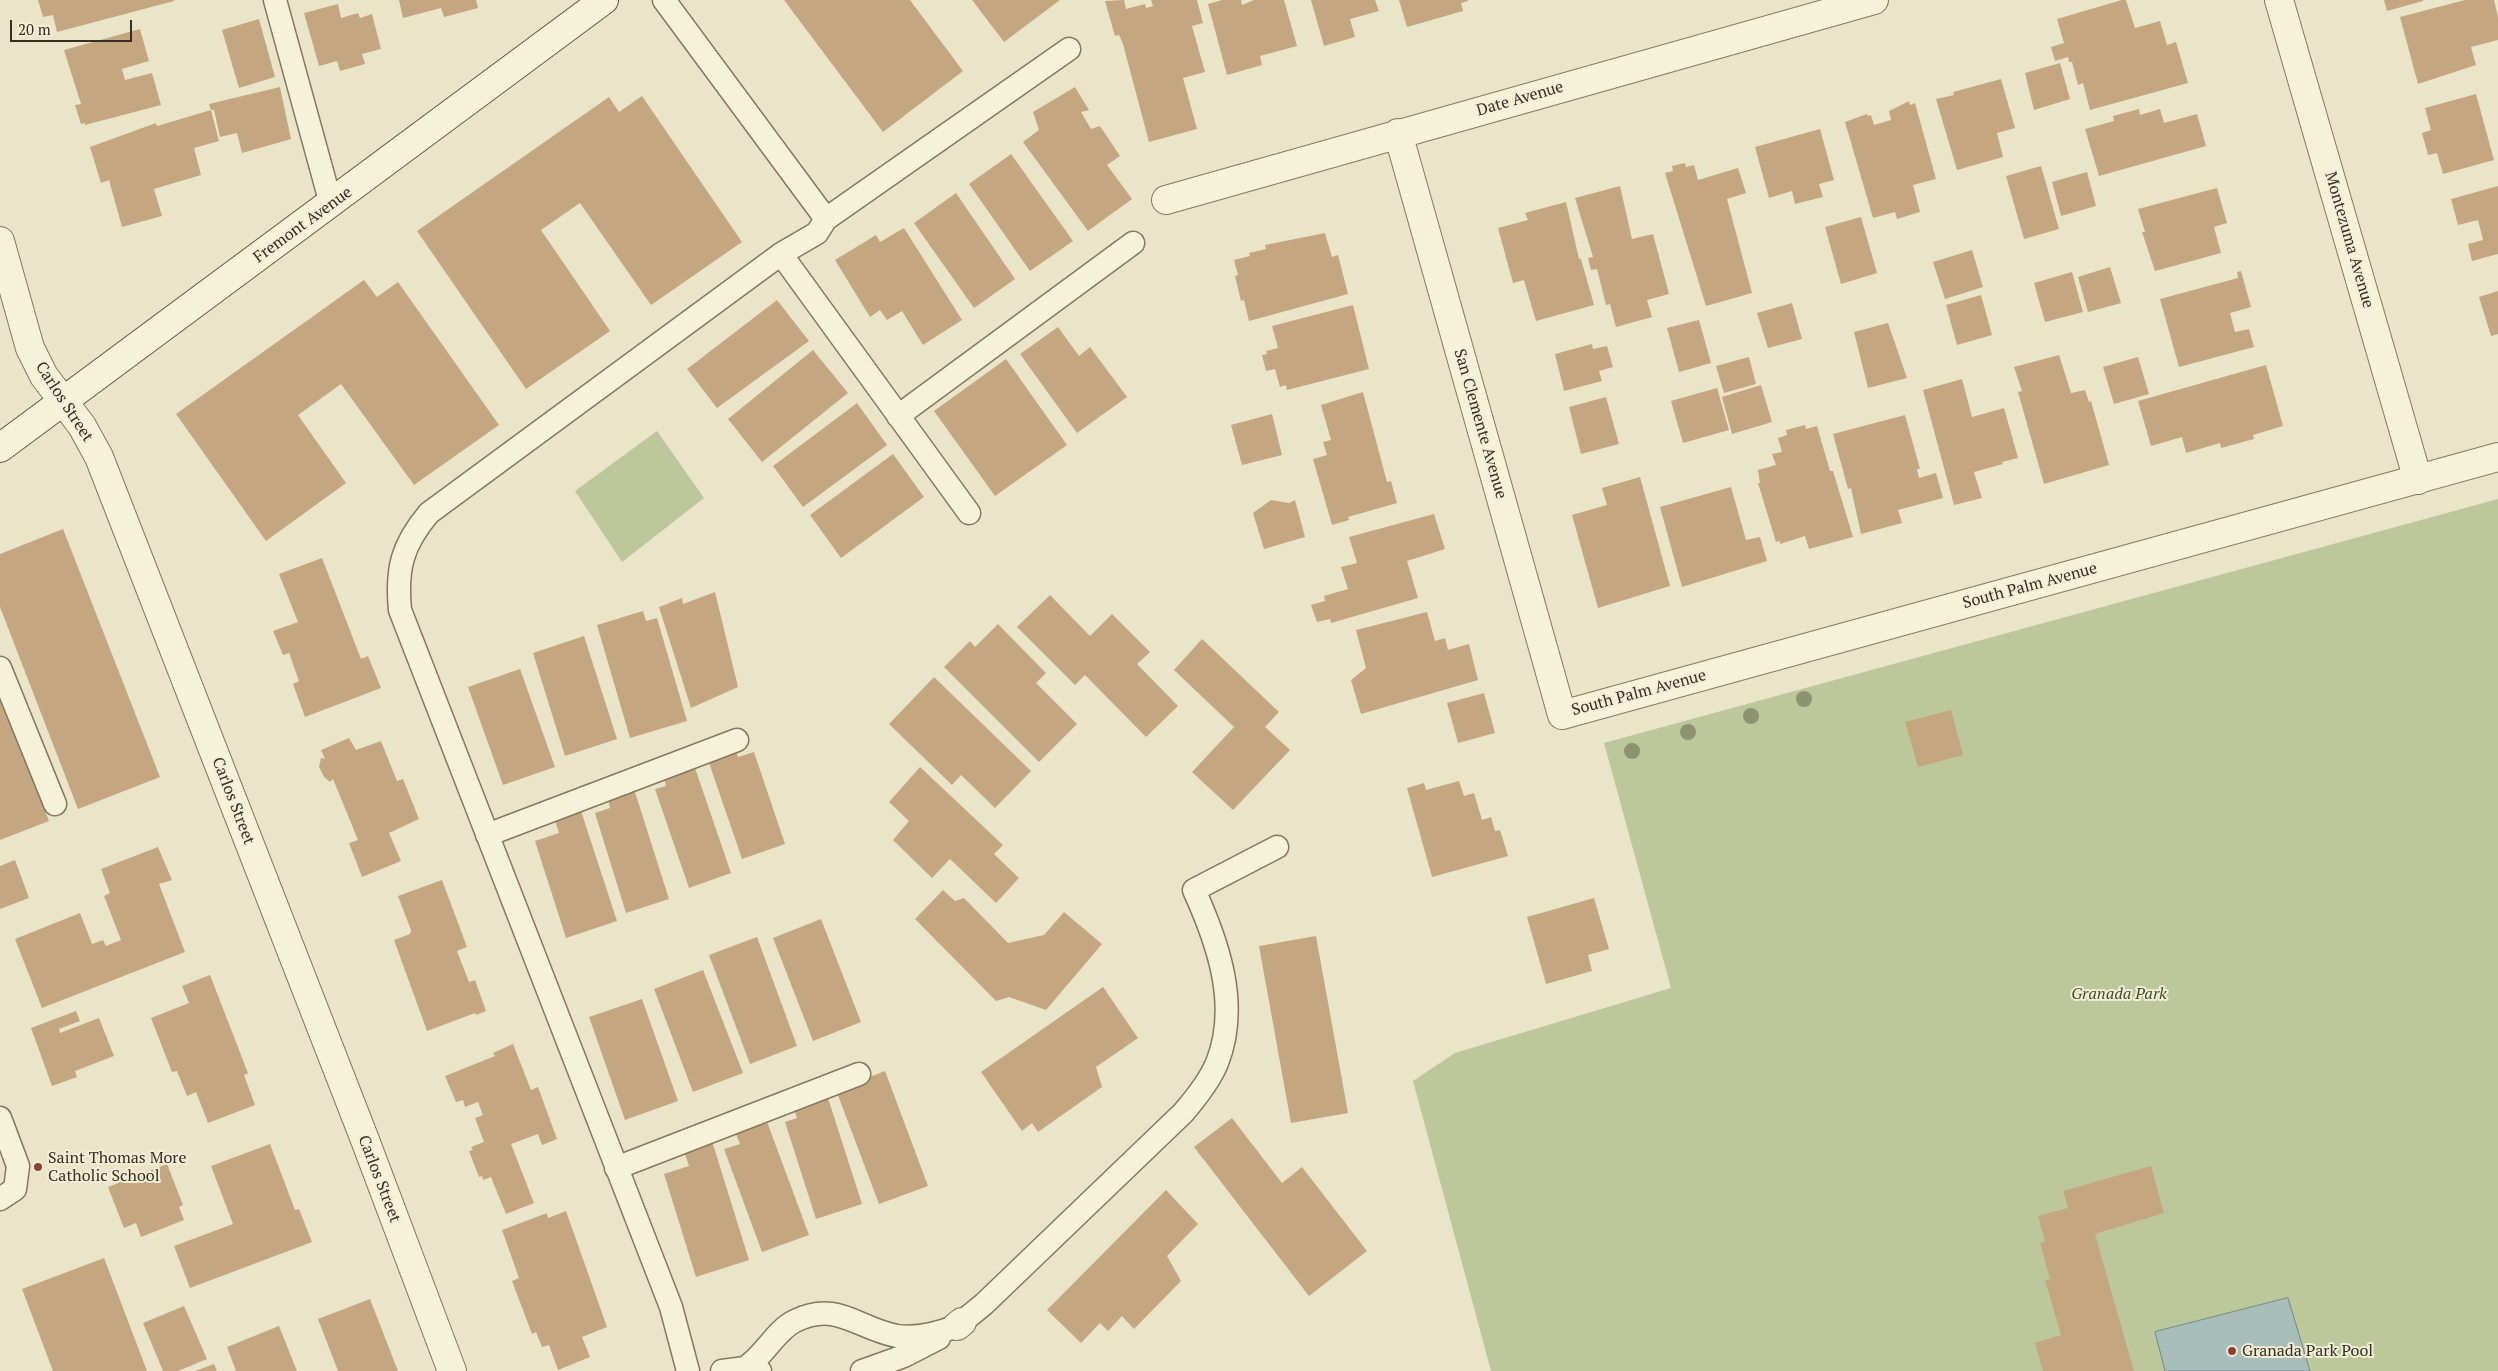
<!DOCTYPE html>
<style>
body{margin:0}
#map{position:relative;width:2498px;height:1371px;overflow:hidden;background:#eae5c8;font-family:"PT Serif",serif}
canvas{display:block}
.scale{position:absolute;left:10px;top:20px;width:122px;height:22px;box-sizing:border-box;border:2px solid #362e21;border-top:0;padding-left:6px;font-size:15px;line-height:18px;white-space:nowrap;color:#362e21;-webkit-text-stroke:4px #f2eed7;paint-order:stroke}
</style>
<div id="map">
<canvas width="2498" height="1371"></canvas>
<div class="scale">20 m</div>
</div>
<script>
const ctx = document.querySelector('canvas').getContext('2d');
ctx.lineJoin = 'round';
function paint(path, color) { ctx.fillStyle = color; ctx.fill(path, 'evenodd'); }
function trace(path, color, width, dash) { ctx.strokeStyle = color; ctx.lineWidth = width; ctx.lineCap = dash ? 'butt' : 'round'; ctx.setLineDash(dash || []); ctx.stroke(path); }
function write(font, color, halo, rows, align = 'center') {
  ctx.font = font + ' "PT Serif",serif'; ctx.lineWidth = 4; ctx.setLineDash([]); ctx.textBaseline = 'middle'; ctx.strokeStyle = halo; ctx.fillStyle = color; for (const [text, x, y, turn = 0] of rows) {
    ctx.save(); ctx.translate(x, y); ctx.rotate((+turn || 0) * Math.PI / 180); ctx.textAlign = isNaN(turn) ? turn : align; if (halo) ctx.strokeText(text, 0, 0); ctx.fillText(text, 0, 0); ctx.restore();
  }
}
const green = new Path2D(`
 M657,431L704,498L622,562L575,491Z
 M2498,499V1371H1491L1413,1081L1455,1053L1671,988L1604,743Z`);
const water = new Path2D(`
 M2288,1298L2310,1371H2165L2155,1332Z`);
const building = new Path2D(`
 M38,0H174V1L57,32L53,15L43,17Z
 M399,0H476L478,8L444,17L441,8L403,18Z
 M784,0H910L963,71L883,132Z
 M972,0H1060L1004,42Z
 M1124,0L1126,9L1145,4L1146,8L1153,6L1151,0H1197L1203,23L1192,26L1205,72L1183,78L1197,129L1149,142L1123,44L1119,35L1115,36L1105,1Z
 M1222,0H1241L1242,5L1254,0H1284L1297,46L1260,56L1262,65L1227,75L1208,4Z
 M1311,0H1375L1379,11L1350,19L1355,37L1324,46Z
 M1399,0H1468V1L1461,3L1463,11L1407,27Z
 M2122,0H2126L2135,28L2160,21L2167,45L2176,42L2188,83L2090,110L2083,83L2078,85L2072,62H2069L2068,57L2055,61L2051,47L2064,43L2057,19Z
 M2384,0H2423V1L2387,11Z
 M2465,0H2494L2498,17V40L2471,47L2476,65L2418,84L2400,17Z
 M338,4L341,18L358,13L360,18L372,14L381,49L362,54L365,64L340,71L337,61L319,66L304,13Z
 M259,19L275,77L239,88L222,30Z
 M140,29L149,61L122,69L125,80L152,73L161,105L85,125V123L81,124L75,105L81,104L64,50Z
 M2060,63L2070,99L2034,110L2025,73Z
 M2001,79L2015,128L1997,133L2003,157L1957,170L1936,99L1954,95L1953,92Z
 M280,87L291,139L242,153L237,133L220,137L214,110H211L209,104Z
 M1075,87L1089,110L1081,112L1091,129L1100,126L1120,156L1107,165L1132,199L1088,231L1023,142L1039,130L1033,112Z
 M2476,94L2494,160L2443,174L2437,153L2428,155L2422,133L2431,130L2425,108Z
 M642,96L742,242L651,305L580,203L541,230L610,331L526,389L417,231L609,97L619,112Z
 M1909,101L1910,105L1915,103L1936,179L1913,185L1920,212L1897,219L1895,212L1873,218L1845,122L1867,114L1868,116L1871,115L1874,125L1891,120L1889,111Z
 M2139,109L2140,115L2160,109L2164,123L2197,114L2206,146L2099,176L2085,129L2114,121L2113,116Z
 M211,110L219,141L194,148L201,175L154,189L162,216L122,227L109,180L101,183L90,147L156,123L157,126Z
 M1820,129L1834,180L1819,184L1823,197L1795,204L1792,191L1769,198L1755,147Z
 M1011,154L1073,241L1030,271L969,184Z
 M1685,163L1686,167L1694,165L1698,180L1738,168L1746,193L1727,199L1752,293L1706,306L1665,173L1673,171L1672,166Z
 M2041,166L2059,229L2024,239L2006,176Z
 M2087,172L2096,206L2061,216L2052,182Z
 M1620,186L1632,239L1653,234L1669,294L1647,300L1652,317L1616,327L1610,304L1606,305L1597,269L1591,270L1588,258L1593,257L1575,198Z
 M2498,186V254L2472,261L2468,244L2483,240L2478,220L2458,225L2451,199Z
 M2217,188L2227,223L2214,227L2221,253L2155,271L2142,232H2145L2138,209Z
 M956,193L1015,279L974,308L914,223Z
 M1566,202L1579,259H1581L1594,305L1536,321L1524,280L1513,283L1498,228L1528,220L1525,213Z
 M1861,217L1877,273L1841,284L1825,227Z
 M904,228L962,320L923,345L902,311L887,320L880,310L870,317L835,260L876,235L880,242Z
 M1325,233L1332,257L1338,255L1348,294L1249,321L1244,300L1241,301L1235,276L1238,275L1234,260L1250,256L1249,253L1266,249L1265,245Z
 M1972,250L1983,287L1945,299L1933,262Z
 M2110,267L2121,303L2088,312L2078,277Z
 M2241,271L2251,307L2230,313L2235,332L2249,329L2254,347L2179,367L2160,299L2238,278L2237,272Z
 M2072,272L2083,312L2045,322L2034,283Z
 M364,280L377,297L398,282L499,425L414,485L341,384L298,415L346,483L266,541L176,414Z
 M2498,291V334L2491,336L2479,297Z
 M1981,295L1992,335L1957,345L1946,305Z
 M777,300L809,341L717,408L687,369Z
 M1792,303L1802,339L1768,348L1757,313Z
 M1353,305L1369,369L1287,390L1286,385L1280,387L1275,369L1266,371L1262,355L1267,354L1266,351L1278,348L1272,326Z
 M1699,320L1711,363L1679,372L1667,328Z
 M1888,323L1907,378L1868,388L1854,332Z
 M1058,327L1079,356L1090,347L1127,397L1077,433L1020,354Z
 M1592,344L1593,349L1607,346L1613,367L1599,371L1602,381L1564,391L1555,354Z
 M813,350L848,393L762,462L728,419Z
 M2059,355L2071,393L2085,390L2089,402L2091,401L2109,465L2044,484L2018,392L2022,391L2014,367Z
 M1749,357L1756,384L1724,393L1716,366Z
 M2138,357L2149,394L2114,404L2103,367Z
 M1006,359L1067,445L995,496L934,411Z
 M2266,365L2283,426L2253,435L2254,439L2221,448L2220,443L2186,453L2182,437L2151,446L2138,401Z
 M1962,379L1972,417L2004,408L2018,458L2002,462L2003,464L1974,472L1982,498L1954,505L1923,390Z
 M1761,385L1772,422L1732,434L1722,397Z
 M1717,388L1729,430L1683,443L1671,401Z
 M1363,392L1387,482L1391,481L1397,503L1348,517L1349,520L1332,525L1313,459L1327,455L1323,442L1331,440L1321,405Z
 M1606,397L1619,444L1581,454L1569,407Z
 M857,403L887,445L803,507L773,466Z
 M1272,414L1282,455L1242,465L1231,425Z
 M1905,415L1920,469H1917L1919,478L1936,473L1943,498L1898,510L1902,523L1861,534L1851,488L1848,489L1833,434Z
 M1805,425L1806,429L1817,426L1830,471H1833L1853,537L1809,549L1805,536L1780,544V541L1776,542L1758,483H1760L1758,470L1776,465L1772,454L1782,452L1778,438L1787,435L1786,430Z
 M893,454L924,497L841,558L810,515Z
 M1640,477L1670,586L1598,608L1572,515L1607,505L1602,488Z
 M1731,487L1746,540L1760,537L1767,561L1682,587L1660,507Z
 M1271,500L1289,503L1295,500L1305,537L1264,549L1253,513Z
 M1434,514L1445,549L1407,561L1418,598L1331,623L1330,619L1317,622L1311,605L1325,601L1324,596L1348,589L1341,567L1357,563L1349,537Z
 M63,529L160,777L78,809L0,607V554Z
 M322,558L361,659L368,656L381,688L305,717L293,684L299,681L289,653L283,655L273,631L298,622L279,574Z
 M715,592L738,687L691,708L659,607L682,598L683,604Z
 M1050,595L1090,636L1112,614L1150,652L1137,664L1178,706L1146,737L1085,675L1075,685L1017,627Z
 M643,611L646,621L657,618L687,721L630,738L597,625Z
 M1427,612L1435,641L1445,638L1448,650L1469,644L1478,680L1361,714L1351,680L1366,668L1356,630Z
 M998,624L1046,673L1036,683L1077,724L1039,762L944,667L970,641L975,647Z
 M584,636L617,739L565,756L533,653Z
 M1202,639L1279,712L1265,727L1290,750L1233,810L1192,772L1234,727L1174,670Z
 M520,669L555,767L503,785L468,687Z
 M934,677L1031,771L995,808L961,775L952,785L889,724Z
 M1484,693L1495,733L1458,743L1447,703Z
 M0,695L49,821L0,840Z
 M1951,710L1963,755L1918,767L1905,722Z
 M349,738L356,750L381,741L397,781L403,779L419,819L389,833L401,861L362,877L349,843L358,840L333,779L330,782L324,777L319,767L321,758L325,759L321,750Z
 M735,748L738,757L754,752L785,844L742,859L707,757Z
 M694,765L731,873L689,888L655,789L666,786L663,775Z
 M920,767L1003,845L994,854L1019,878L996,903L950,859L932,878L893,840L909,821L889,802Z
 M1459,781L1464,796L1474,793L1482,820L1491,817L1495,831L1500,830L1508,856L1432,877L1407,788L1424,783L1426,790Z
 M635,792L669,899L626,913L595,813L610,808L608,799Z
 M581,811L617,921L566,938L535,841L559,833L555,820Z
 M158,847L172,880L159,884L185,952L42,1008L15,939L80,913L92,944L103,940L106,946L121,940L104,896L110,893L101,869Z
 M15,860L29,898L0,909V866Z
 M442,880L467,947L457,951L469,982L475,980L486,1011L476,1015L475,1013L427,1031L394,940L410,934L411,930L398,896Z
 M943,890L955,901L964,898L1008,943L1044,935L1064,912L1102,944L1046,1010L1009,997L996,1001L915,919Z
 M1594,898L1609,949L1588,955L1592,971L1546,984L1527,917Z
 M821,919L861,1022L813,1041L773,938Z
 M1316,936L1348,1113L1291,1123L1259,946Z
 M757,937L797,1046L750,1064L709,955Z
 M703,970L743,1073L693,1092L654,989Z
 M210,975L248,1073L244,1075L255,1105L208,1123L196,1092L187,1096L177,1071L172,1072L151,1018L189,1003L182,986Z
 M1103,987L1138,1038L1096,1067L1102,1087L1038,1132L1032,1123L1022,1131L981,1072Z
 M642,999L678,1101L625,1120L589,1017Z
 M76,1011L80,1021L59,1029L60,1033L99,1018L114,1056L75,1071L77,1077L52,1086L31,1028Z
 M513,1044L531,1090L538,1087L557,1139L542,1145L538,1134L511,1144L534,1203L506,1214L491,1177L483,1180L482,1176L479,1177L469,1151L473,1150L471,1147L484,1142L475,1118L483,1115L478,1102L465,1107L463,1100L456,1102L445,1076L495,1056L493,1053Z
 M885,1071L928,1186L879,1204L836,1090Z
 M828,1098L862,1204L816,1219L785,1122L797,1118L794,1109Z
 M1232,1118L1282,1183L1302,1167L1367,1251L1309,1296L1194,1147Z
 M766,1119L809,1235L762,1252L724,1149L740,1144L735,1131Z
 M712,1141L749,1260L696,1277L664,1174L689,1166L684,1151Z
 M270,1144L295,1210L299,1209L312,1242L190,1288L174,1246L233,1224L211,1166Z
 M167,1164L183,1205L179,1207L184,1220L141,1237L136,1223L124,1228L108,1187Z
 M2151,1166L2164,1213L2095,1234L2134,1371H2043L2035,1343L2061,1335L2045,1280L2050,1279L2040,1243L2045,1241L2038,1216L2068,1208L2063,1191Z
 M1166,1190L1198,1224L1167,1256L1181,1281L1134,1329L1122,1316L1108,1331L1100,1323L1081,1343L1047,1310Z
 M566,1211L607,1327L582,1337L590,1357L558,1370L549,1345L542,1347L536,1332L532,1334L512,1281L519,1278L502,1230L547,1213L548,1218Z
 M104,1258L147,1371H53L22,1289Z
 M370,1299L398,1371H338L318,1319Z
 M184,1306L207,1359L178,1371H163L143,1323Z
 M279,1326L297,1371H236L227,1347Z
 M214,1364L217,1371H195Z`);
const lane = new Path2D(`
 M275,0L331,204
 M664,0L826,219
 M781,254L969,513
 M898,416L1133,243
 M0,668L55,804
 M487,835L737,740
 M0,1118L18,1166L15,1189L0,1199
 M616,1168L859,1074
 M962,1322L984,1304L1183,1113C1196,1098 1209,1082 1217,1063C1240,1005 1218,943 1194,890L1277,847
 M745,1368C765,1355 776,1330 795,1321C837,1300 858,1329 897,1336C917,1339 939,1333 957,1326
 M688,1371L671,1307L400,610C396,569 402,545 429,513L781,254L817,233L826,219L1069,49
 M722,1371L745,1368L760,1371
 M862,1371L904,1356L939,1338`);
const street = new Path2D(`
 M2279,0L2418,480
 M1398,133L1562,715L2498,457
 M1166,200L1874,0
 M0,241L30,348L44,376L82,426L99,457L365,1140L452,1371
 M957,1326L962,1322`);
const secondary = new Path2D(`
 M0,448L604,0`);
const trees = [
 [1804,699],
 [1751,716],
 [1688,732],
 [1632,751]
];
const markers = [
 [38,1167,5,"#8d4135"],
 [2232,1351,5,"#8d4135"]
];
const streetNames = [
 ["Date Avenue",1520,99,-16],
 ["Fremont Avenue",303,225,-36],
 ["Montezuma Avenue",2349,240,74],
 ["Carlos Street",64,402,57],
 ["San Clemente Avenue",1480,424,74],
 ["South Palm Avenue",2030,586,-15],
 ["South Palm Avenue",1639,693,-15],
 ["Carlos Street",233,801,69],
 ["Carlos Street",379,1179,69]
];
const parkNames = [
 ["Granada Park",2119,994]
];
const poiNames = [
 ["Saint Thomas More",48,1158],
 ["Catholic School",48,1176],
 ["Granada Park Pool",2242,1351]
];
paint(green, '#bcc79c');
paint(water, '#a8bebb');
trace(water, '#708c89', 1);
paint(building, '#c4a781');
trace(lane, '#84785f', 25);
trace(street, '#84785f', 30);
trace(secondary, '#665942', 30);
trace(lane, '#f6f2da', 22);
trace(street, '#f6f2da', 28);
trace(secondary, '#f6f2da', 28);
ctx.fillStyle = '#8d9371';
for (const [x, y] of trees) { ctx.beginPath(); ctx.arc(x, y, 8, 0, 2 * Math.PI); ctx.fill(); }
for (const [x, y, r, color] of markers) { const dot = new Path2D(); dot.arc(x, y, r, 0, 2 * Math.PI); ctx.fillStyle = color; ctx.fill(dot); trace(dot, '#f2eed7', 2); }
write('16px', '#362e21', '#f2eed7', streetNames);
write('italic 16px', '#415029', '#f2eed7', parkNames);
write('16px', '#362e21', '#f2eed7', poiNames, 'left');
</script>
